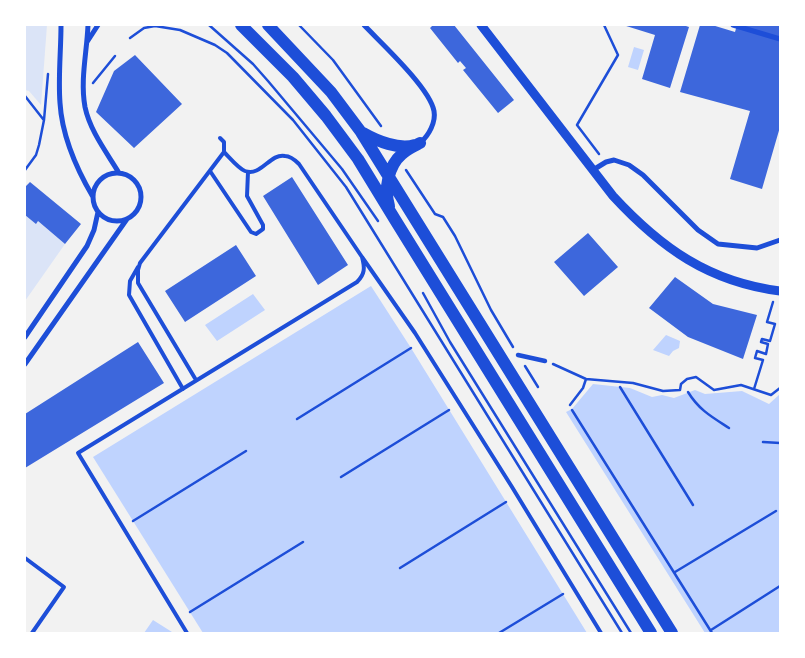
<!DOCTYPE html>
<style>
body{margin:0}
#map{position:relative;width:805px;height:658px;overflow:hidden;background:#f2f2f2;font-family:"Titillium Web",sans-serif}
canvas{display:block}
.frame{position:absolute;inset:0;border:26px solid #fff;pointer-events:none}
</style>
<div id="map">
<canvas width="805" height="658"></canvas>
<div class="frame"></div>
</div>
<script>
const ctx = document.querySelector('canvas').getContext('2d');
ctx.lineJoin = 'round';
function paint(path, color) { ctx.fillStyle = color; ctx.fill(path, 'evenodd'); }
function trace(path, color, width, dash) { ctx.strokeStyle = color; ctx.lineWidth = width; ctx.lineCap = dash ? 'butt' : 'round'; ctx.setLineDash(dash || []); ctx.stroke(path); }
const green = new Path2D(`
 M25,25H47L41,105L29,91L25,90Z
 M25,215L38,221L65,244L25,301Z`);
const water = new Path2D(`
 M634,47L644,50L638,70L628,67Z
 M371,286L411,348L587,633H203L93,457Z
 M253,294L265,310L217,341L205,325Z
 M666,335L680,341L679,348L673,351L669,356L653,350Z
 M593,384L630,388L652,397L662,395L674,398L695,390L705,394L742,391L769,404L780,394V633H705L566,412L572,409Z
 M153,620L172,632L173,633H144Z`);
const building = new Path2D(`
 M433,25H454L514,100L498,113L463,70L466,68L460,61L458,63L430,28Z
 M623,25H683L689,27L670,88L642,79L655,35Z
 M700,25H712L735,32L737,25H780V127L762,189L730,179L750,111L680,92Z
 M135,55L182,104L134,148L96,112L114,71Z
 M292,177L348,265L318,285L263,196Z
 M30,182L81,224L65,244L38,221L36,224L25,215V187Z
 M588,233L618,267L584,296L554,262Z
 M236,245L256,276L185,322L165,291Z
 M675,277L713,304L757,315L743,359L688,337L649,308Z
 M138,342L164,383L25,468V414Z`);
const path = new Path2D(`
 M209,25L253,64L268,81L342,169L378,221
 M299,25L333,60L381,126
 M130,38L144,28L155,26L180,30L215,45L227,53L293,120L346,187L622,633
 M93,83L115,56
 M25,96L43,119
 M599,154L577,125L618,55L604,25
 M25,170L36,155L39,145L44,120L48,74
 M406,170L435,214L443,217L455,236L491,310L513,347
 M423,293L450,342L631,633
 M553,364L586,379L633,383L663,391L680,390L681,384L687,379L696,377L714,390L741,385L771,395L780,388
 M525,366L538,387
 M620,387L693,505
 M754,389L763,360L755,358L757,351L766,354L768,344L761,342L762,339L770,341L775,324L767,322L773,302
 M688,392C699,410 712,417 729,428
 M570,405L583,388L586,379
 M572,410L712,633
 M297,419L411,348
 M763,442L780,443
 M341,477L449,410
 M133,521L246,451
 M400,568L506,502
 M675,572L776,511
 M190,612L303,542
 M711,630L780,586
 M499,633L563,594`);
const service = new Path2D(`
 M224,152C230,158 238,168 245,171C261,177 270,153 285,156C290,156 296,161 299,164L362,257
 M210,171L251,232L256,234L263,229V225L247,196L248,172
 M138,267L130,281L129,295L183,389
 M196,380L138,283V270L140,263L224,152V142L220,138
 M25,558L64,587L32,633
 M187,633L78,453L357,282C365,274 365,268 362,257L415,333L512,487L601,633`);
const pedestrian = new Path2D(`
 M518,355L545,361`);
const minor = new Path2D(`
 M61,25C61,51 58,77 60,103C62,136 76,168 93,197
 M88,25C87,52 80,80 85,107C90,131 107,153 119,173
 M364,25C381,43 430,88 434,111C436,122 429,135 421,142
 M733,25L780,39
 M87,42L98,25
 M593,170L606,162L614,160L629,165L643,175L698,230L718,244L757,248L780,240
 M93 197a24 24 0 1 1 48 0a24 24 0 1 1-48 0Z
 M25,337L87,246L94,230L98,212
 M25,364L127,219`);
const tertiary = new Path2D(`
 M481,25L613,196C661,248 709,282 780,291`);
const trunk = new Path2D(`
 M241,25L293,77L326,116L358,159L394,218L651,633
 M268,25L331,92L361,132L672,633
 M363,133C377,141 399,150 415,145
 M389,206C384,189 388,166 402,154C407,149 414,146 420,143`);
paint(green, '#dbe4f7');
paint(water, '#bfd3fe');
paint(building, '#3d67dc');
trace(path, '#1d4ed8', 2.5);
trace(service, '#1d4ed8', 4);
trace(pedestrian, '#1d4ed8', 4.5);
trace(minor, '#1d4ed8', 5);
trace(tertiary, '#1d4ed8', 9);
trace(trunk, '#1d4ed8', 12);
</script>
